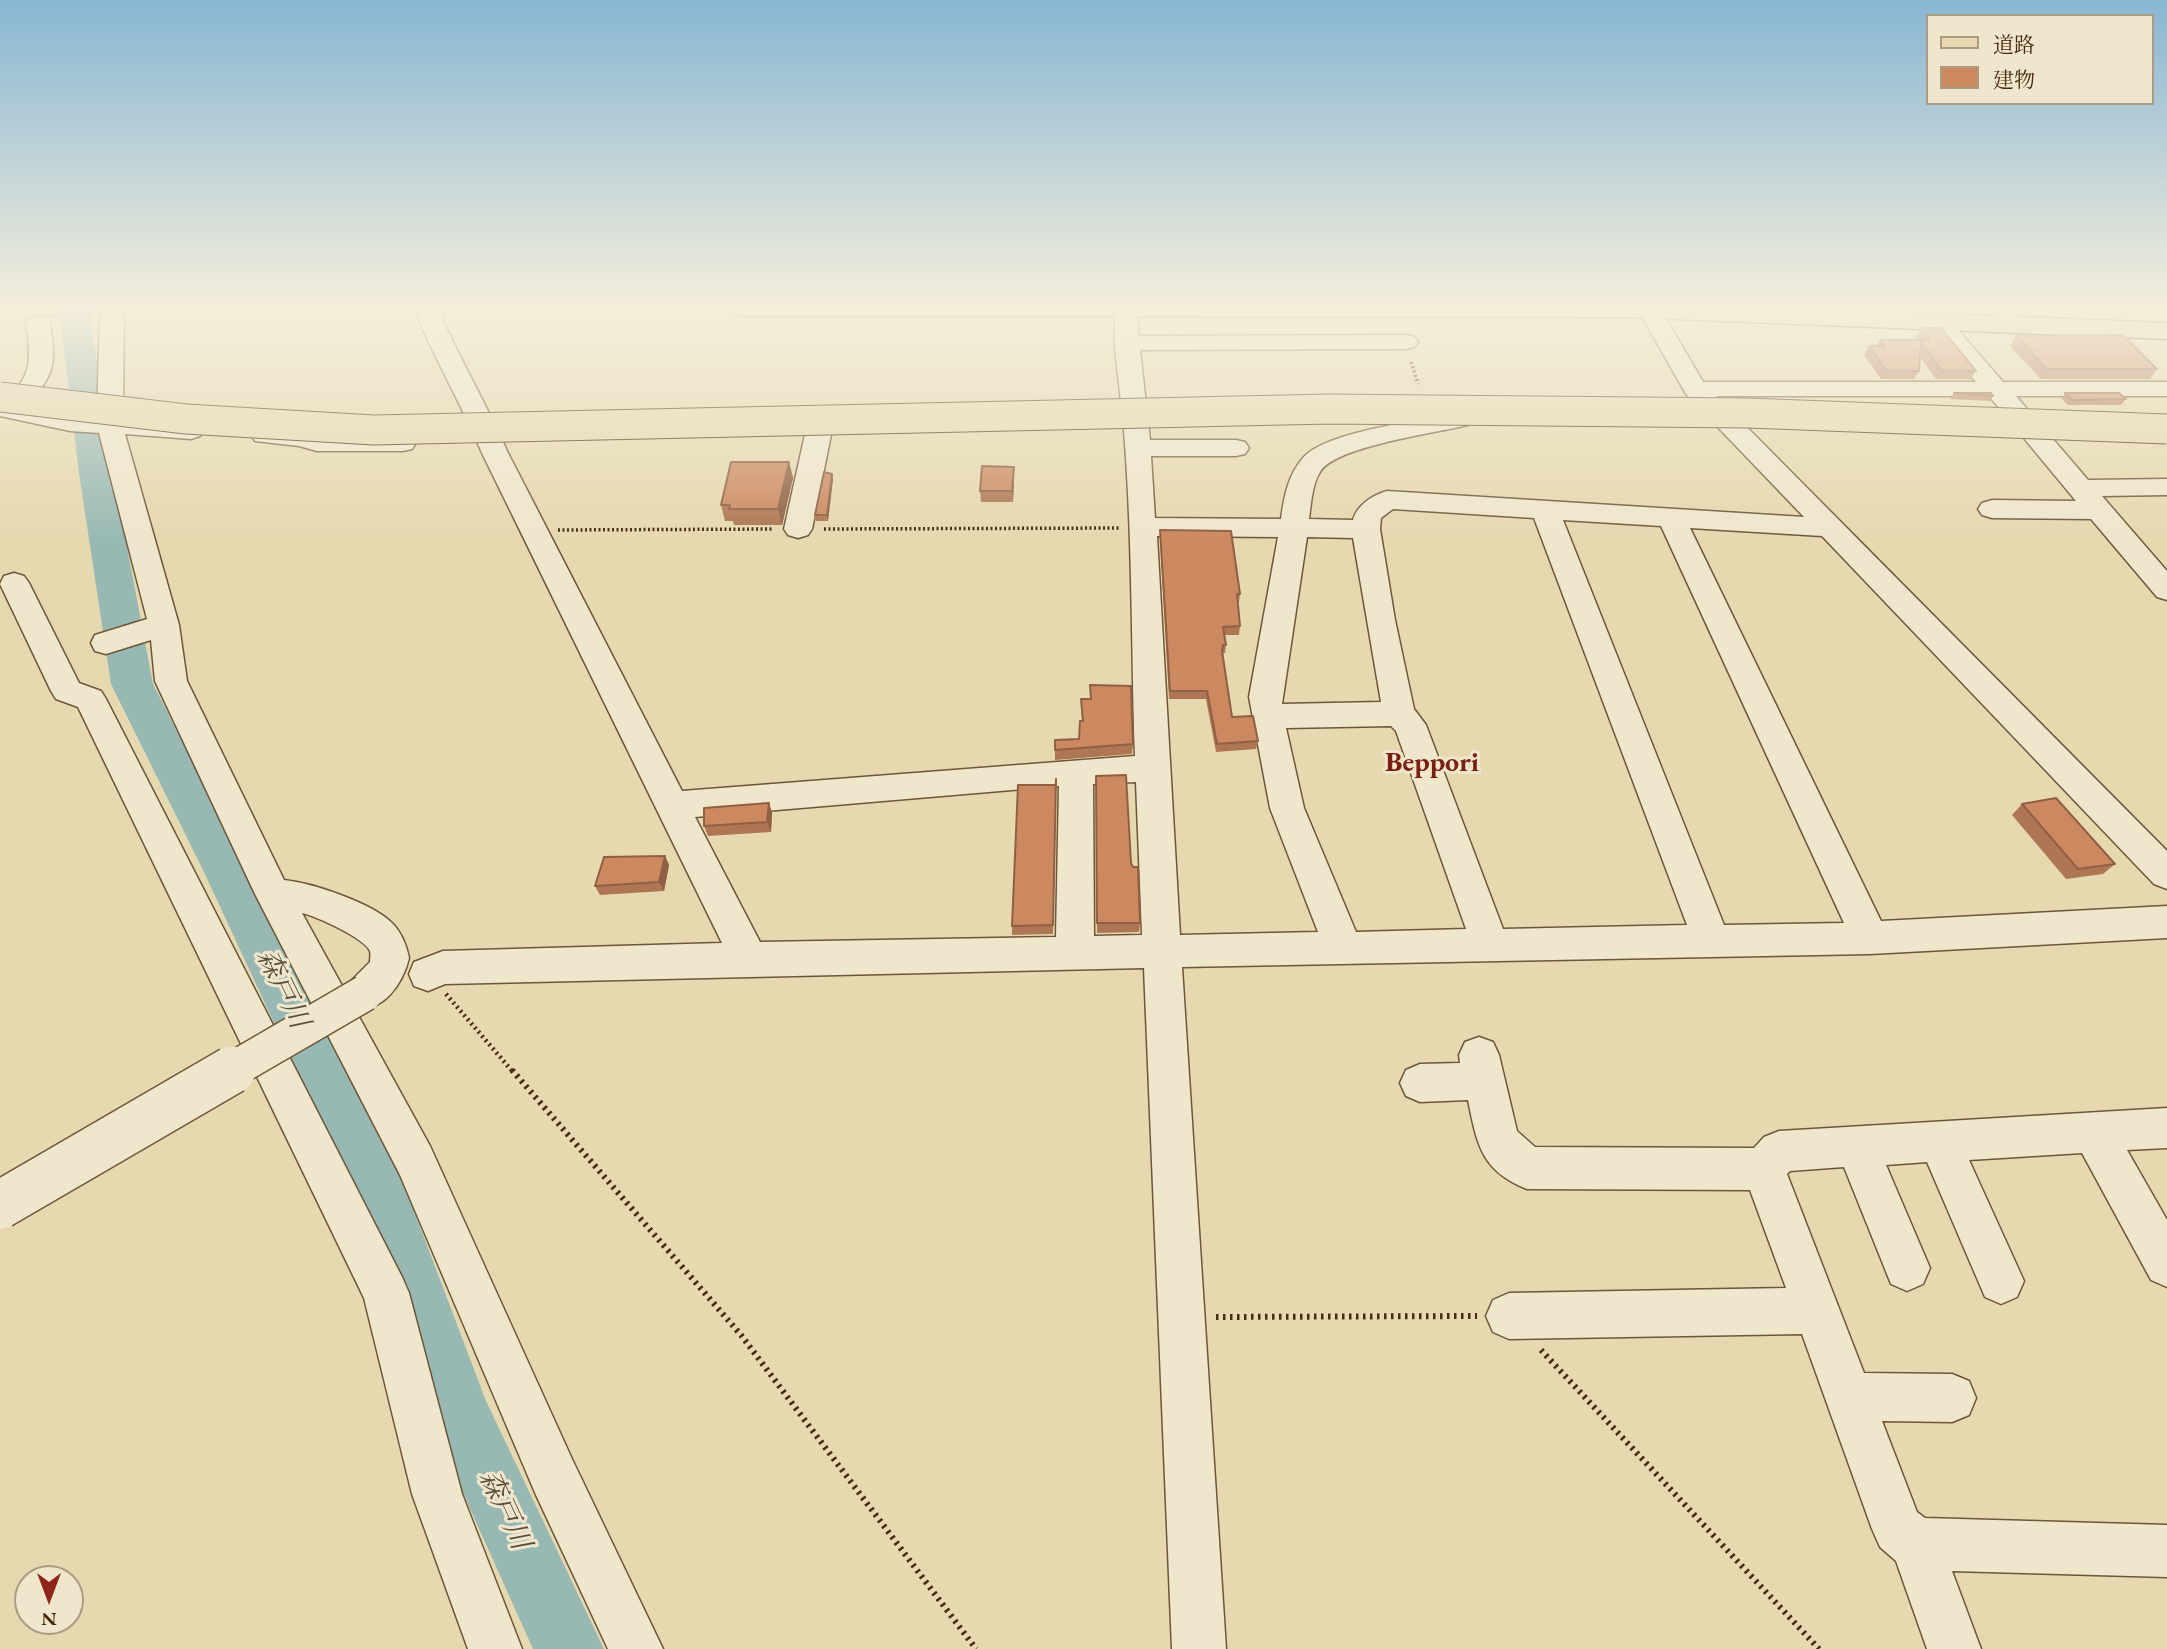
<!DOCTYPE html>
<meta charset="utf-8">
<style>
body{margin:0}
#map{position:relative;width:2167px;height:1649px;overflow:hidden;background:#e6d9b0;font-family:"EB Garamond","Noto Serif JP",serif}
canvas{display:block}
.legend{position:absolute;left:1926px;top:14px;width:228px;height:91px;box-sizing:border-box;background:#efe6cc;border:2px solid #ab9b82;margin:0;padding:9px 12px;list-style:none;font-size:21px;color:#462a12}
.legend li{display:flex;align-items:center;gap:14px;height:35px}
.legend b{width:35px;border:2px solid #ab9b82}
.north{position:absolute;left:14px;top:1565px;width:70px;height:70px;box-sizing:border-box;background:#efe6cc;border:2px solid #ab9b82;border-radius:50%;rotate:180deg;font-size:19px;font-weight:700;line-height:28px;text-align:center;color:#462a12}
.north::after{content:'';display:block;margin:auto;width:24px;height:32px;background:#8f2418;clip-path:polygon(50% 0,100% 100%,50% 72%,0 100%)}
</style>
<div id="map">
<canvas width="2167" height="1649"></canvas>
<ul class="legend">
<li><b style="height:9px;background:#e6d9b0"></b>道路</li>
<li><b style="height:19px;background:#cc8960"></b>建物</li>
</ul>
<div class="north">N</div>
</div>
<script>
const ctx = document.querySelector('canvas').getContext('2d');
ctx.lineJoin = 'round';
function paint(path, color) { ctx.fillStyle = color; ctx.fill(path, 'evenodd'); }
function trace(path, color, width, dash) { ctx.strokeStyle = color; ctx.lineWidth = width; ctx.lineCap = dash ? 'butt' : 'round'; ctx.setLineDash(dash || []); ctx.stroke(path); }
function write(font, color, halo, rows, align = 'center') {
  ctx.font = font + ' "EB Garamond","Noto Serif JP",serif'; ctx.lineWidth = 6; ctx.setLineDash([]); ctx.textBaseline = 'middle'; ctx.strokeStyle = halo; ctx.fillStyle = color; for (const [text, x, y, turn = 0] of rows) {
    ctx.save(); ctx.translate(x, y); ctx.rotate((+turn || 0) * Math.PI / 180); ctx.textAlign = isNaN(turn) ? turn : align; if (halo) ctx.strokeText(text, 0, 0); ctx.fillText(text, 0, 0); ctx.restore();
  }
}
const river = new Path2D(`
 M59,308H89L113,473L153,684L392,1153L486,1401L604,1649H533L428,1415L346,1178L203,870L111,684L79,473Z`);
const pathFar2 = new Path2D(`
 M1411,362L1418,384
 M824,529L1120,528
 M558,530L774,529`);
const pathFar1 = new Path2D(`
 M446,994L513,1072`);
const path = new Path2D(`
 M512,1070L741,1335L976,1649
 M1216,1317L1477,1316
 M1541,1350L1819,1649`);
const minor = new Path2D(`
 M100,308H124L123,419L191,423L200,426L204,431L200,436L191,439L125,434L179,625L187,681L284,880C313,883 372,903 392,923C401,932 407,946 409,958C403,984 381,1016 353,1006L430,1146L572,1459L663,1649H608L536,1495L400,1175L255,894L155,681L151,640L106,654L95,651L91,643L95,635L147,619L99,433L70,431L0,416V400C34,383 31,355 26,322L30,317H46L50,322C56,364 56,375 25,406L70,415L97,417ZM302,913C316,916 364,938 370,951C371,954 370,958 370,962L351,981L346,993Z
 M418,308H441L443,321C464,366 488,408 508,453L682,791L1135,756C1131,641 1133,523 1122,408C1120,391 1110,324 1117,314H1133L1137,319L1139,336L1406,335L1414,337L1418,342L1414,347L1406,349L1140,350L1150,440H1236L1245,442L1249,448L1245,454L1236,456H1151L1155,518L1281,519C1284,497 1288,475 1303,458C1326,431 1422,421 1459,412L1468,415L1472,420L1468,425C1437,433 1335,446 1320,472C1312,485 1311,504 1309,519L1353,520C1357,505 1373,495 1387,491L1804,517L1686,394L1637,308H1660L1703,382H1976L1926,321L1930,316H1946L2003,382H2167V396H2016L2088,480L2167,479V495L2102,496L2167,571V600L2157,597L2091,519L1992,518L1982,515L1978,509L1982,503L1992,500L2076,501L1989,396H1716L2167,851V889L2154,884L1822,536L1690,528L1881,921L2167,906V938L1870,954L1182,967L1226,1649H1172L1144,968L445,984L428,991L414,986L409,974L414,962L443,951L722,943L482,453C463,408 439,366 419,321ZM1393,509L1534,518L1687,925L1503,929L1426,725L1414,709L1395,620L1380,529L1381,518ZM1563,520L1661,526L1844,923L1724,925ZM1157,536L1278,537L1249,697L1270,808L1318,932L1180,935ZM1307,537L1353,538L1381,702L1282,704ZM1391,726L1396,731L1466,929L1356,932L1304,808L1286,728ZM1136,782L1142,935L1094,936L1093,784ZM1059,786L1056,937L760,942L695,817Z
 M1992,308H2015L2019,313L2015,318C2003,321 1999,318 1992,308Z
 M819,422L828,425L832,430L812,529L808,535L798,538L788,535L784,529L806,430L810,425Z
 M264,427L302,430L319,435H403L412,437L416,443L412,449L403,451H317L299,446L255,441L251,435L255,429Z
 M14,573L24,576L29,583L79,683L101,691L106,699L402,1277L409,1293L462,1494L522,1649H468L412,1494L364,1298L78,707L56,699L51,691L0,584L4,576Z
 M1479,1037L1493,1042L1499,1055L1517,1131L1535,1147L1754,1148L1764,1137L1779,1131L2167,1108V1148L2127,1150L2167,1220V1287L2151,1280L2082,1153L1969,1160L2024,1281L2017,1297L2001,1304L1985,1297L1927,1162L1886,1165L1930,1268L1923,1284L1907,1291L1891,1284L1844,1167L1790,1171L1787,1174L1864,1373L1952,1374L1969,1381L1976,1398L1969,1415L1952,1422L1882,1421L1917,1512L1925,1518L2167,1525V1577L1952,1571L1981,1649H1927L1896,1561L1880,1547L1872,1529L1802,1334L1509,1339L1493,1332L1486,1316L1493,1300L1509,1293L1786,1288L1750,1190L1527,1189C1481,1171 1477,1144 1468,1100L1420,1102L1406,1096L1400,1083L1406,1070L1420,1064L1460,1063L1459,1055L1465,1042Z`);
const major = new Path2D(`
 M35,308H62L59,313L50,316L38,313Z
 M731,308H1797L2167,323V339L1624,317L743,316L734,313Z`);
const minorBridgeFar1 = new Path2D(`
 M229,1072L365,993`);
const minorBridge = new Path2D(`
 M0,1205L232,1070`);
const highwayBridge = new Path2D(`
 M0,397L186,419L374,430L1329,409L1748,413L2167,429`);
const wall = new Path2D(`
 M1921,328L1976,371L1970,379H1936L1920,357L1919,371L1914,379H1881L1864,355L1869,346H1876L1880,340H1918L1916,337Z
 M2016,336L2157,369L2150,379H2041L2010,346Z
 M1954,393L1993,396L1990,401L1950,399Z
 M2065,393L2126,399L2121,405H2068L2062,399Z
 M789,462L793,478L782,525H734L733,521H725L721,505Z
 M832,474L833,479L828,521H816L815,515Z
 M1014,478L1013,502H981L980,491Z
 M1160,530L1240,594L1239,602H1237L1240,626L1239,635H1225L1226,645L1225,653H1223L1232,717L1258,741L1256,749L1216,752L1206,699H1169L1160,539Z
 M1090,685L1133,744L1132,754L1055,760V740L1079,739L1082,721L1081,699H1091Z
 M1096,776L1133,867L1140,923L1139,932L1097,933Z
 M1056,785L1053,934L1012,935V926Z
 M769,803L772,813L771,832L708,836L704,826Z
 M2022,804L2115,864L2103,874L2066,879L2012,815Z
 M665,856L669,865L664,891L600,895L595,886Z`);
const shadedWall = new Path2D(`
 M789,462L793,478L782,525L778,509Z
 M1014,467V478L1013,502L1012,491Z
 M832,474L833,479L828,521L827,515Z
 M769,803L772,813L771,832L767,822Z
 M665,856L669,865L664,891L659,882Z`);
const building = new Path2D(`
 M1921,328H1941L1976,371H1942L1921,342L1919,371H1886L1869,346H1885L1880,340H1930Z
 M2123,335L2157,369H2047L2016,336Z
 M1954,393H1991L1993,396Z
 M2065,393H2119L2126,399L2072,400Z
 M731,462H789L778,509H729L730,505H721Z
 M982,466L1014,467L1012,491H980Z
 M824,472L832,474L827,515H815Z
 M1160,530L1231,531L1240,594H1237L1240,626L1223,627L1226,645H1223L1222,651L1232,717L1253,716L1258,741L1217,744L1207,691H1170Z
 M1090,685L1131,686L1133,744L1055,750V740L1079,739L1080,721H1083L1081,699H1091Z
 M1126,775L1131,863L1133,867H1138L1140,923H1097L1096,776Z
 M1056,779L1053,925L1012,926L1018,785H1056Z
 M2056,798L2115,864L2078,869L2022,804Z
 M769,803L767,822L704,826V808Z
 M665,856L659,882L595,886L604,857Z`);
const neighbourhoodNames = [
 ["Beppori",1432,763]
];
const waterNames = [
 ["森戸川",282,989,64],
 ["森戸川",504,1510,65]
];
paint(river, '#98b9b3');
trace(minor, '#6e563a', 3);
trace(major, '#462a12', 3);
trace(pathFar2, '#462a12', 3.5, [2, 2.5]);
trace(pathFar1, '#462a12', 4.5, [2, 3.5]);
trace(path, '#462a12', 6, [2.5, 4.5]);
paint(minor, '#efe6cc');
paint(major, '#e6d9b0');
trace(minorBridgeFar1, '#6e563a', 38, []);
trace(minorBridge, '#6e563a', 50, []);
trace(highwayBridge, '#462a12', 31, []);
trace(minorBridgeFar1, '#efe6cc', 35);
trace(minorBridge, '#efe6cc', 47);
trace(highwayBridge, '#e6d9b0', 29);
paint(wall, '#af7653');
paint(shadedWall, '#8f6043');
paint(building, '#cc8960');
trace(building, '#8f6043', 2);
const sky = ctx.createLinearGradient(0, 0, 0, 539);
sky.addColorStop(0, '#88b6d3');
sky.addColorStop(0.57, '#f4eedb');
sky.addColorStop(1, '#f4eedb00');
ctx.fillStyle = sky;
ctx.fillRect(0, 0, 2167, 539);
write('bold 28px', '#7a1f14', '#efe6cc', neighbourhoodNames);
write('italic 28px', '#5a4e3a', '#efe6cc', waterNames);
</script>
